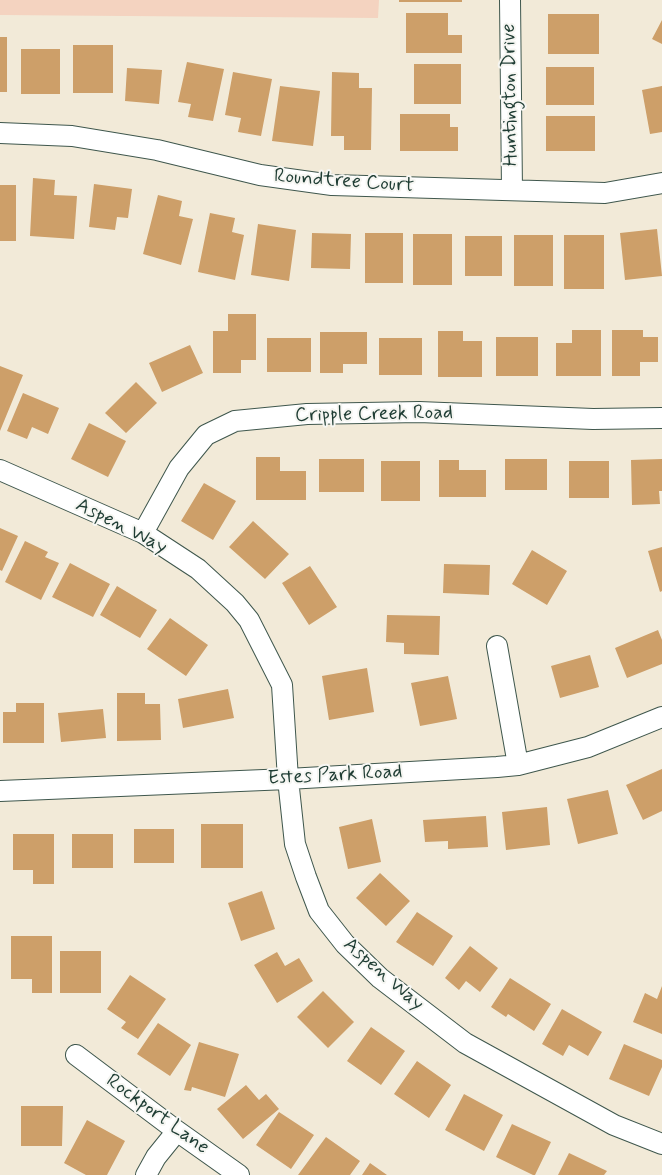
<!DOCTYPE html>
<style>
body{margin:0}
canvas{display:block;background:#f2ead8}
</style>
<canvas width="662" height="1175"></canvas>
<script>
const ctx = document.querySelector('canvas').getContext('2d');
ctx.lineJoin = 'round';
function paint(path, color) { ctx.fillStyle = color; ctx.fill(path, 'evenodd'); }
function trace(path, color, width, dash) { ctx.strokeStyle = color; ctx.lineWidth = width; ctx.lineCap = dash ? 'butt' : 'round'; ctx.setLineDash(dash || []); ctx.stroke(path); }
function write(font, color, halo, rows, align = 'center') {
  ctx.font = font + ' Mynerve,sans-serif'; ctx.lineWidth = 4; ctx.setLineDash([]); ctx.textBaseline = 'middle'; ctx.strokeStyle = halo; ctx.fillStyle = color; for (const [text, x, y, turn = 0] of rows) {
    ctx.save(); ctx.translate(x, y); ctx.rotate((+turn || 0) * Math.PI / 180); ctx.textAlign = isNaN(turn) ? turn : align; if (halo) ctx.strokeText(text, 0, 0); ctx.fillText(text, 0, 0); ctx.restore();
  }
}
const built = new Path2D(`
 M0,0H379L378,18L0,15Z`);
const building = new Path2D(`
 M399,0H462V2H399Z
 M406,13H448V35H462V53H406Z
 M548,14H599V54H548Z
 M662,20V44L652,39Z
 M0,37H7V92H0Z
 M73,45H113V93H73Z
 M21,49H60V94H21Z
 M187,62L224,69L213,121L188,117L191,104L178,102Z
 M414,64H461V104H414Z
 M546,67H594V105H546Z
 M127,68L162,70L159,104L125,101Z
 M233,72L272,79L261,136L238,132L241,118L225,115Z
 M332,72L359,73V88H372L371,150H344V136H331Z
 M280,86L320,91L313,146L272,141Z
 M662,86V132L650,134L642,90Z
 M400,114H450V127H458V151H400Z
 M546,116H595V151H546Z
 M33,178L55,180L54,195L77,196L74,239L30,236Z
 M94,184L132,189L128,218L117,217L115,230L89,227Z
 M0,185H16V241H0Z
 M158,195L182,201L179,216L193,219L181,265L143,254Z
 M210,213L235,218L232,232L244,235L235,280L198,272Z
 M258,224L296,230L289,281L251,275Z
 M657,229L662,276L625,280L620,233Z
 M312,233L351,234L350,269L311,268Z
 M365,233H403V283H365Z
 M413,234H452V285H413Z
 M514,235H553V286H514Z
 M564,235H604V289H564Z
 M465,236H502V276H465Z
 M228,314H256V360H241V373H213V331H228Z
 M572,330H601V376H556V343H572Z
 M612,330H643V337H658V362H640V376H612Z
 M438,331H463V341H482V377H438Z
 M320,332H367V364H343V373H320Z
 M496,337H538V376H496Z
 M267,338H311V372H267Z
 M379,338H422V375H379Z
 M190,345L203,373L162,392L149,363Z
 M0,366L23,375L0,431Z
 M136,382L157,403L126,433L105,413Z
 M23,393L59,408L48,434L32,427L27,439L7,431Z
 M89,423L126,441L108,477L71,459Z
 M256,457H280V471H306V500H256Z
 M319,459H364V492H319Z
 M505,459H547V490H505Z
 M662,459V491H659L660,504L632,505L631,460Z
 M439,460H459V470H486V497H439Z
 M381,461H420V501H381Z
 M569,461H609V498H569Z
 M204,483L236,501L213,540L181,521Z
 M253,521L289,554L265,579L229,547Z
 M0,528L18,536L2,571L0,570Z
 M25,541L48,552L45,557L59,563L41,600L5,582Z
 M662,547V591L660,592L648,551Z
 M532,550L567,571L547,605L512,584Z
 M70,563L110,584L93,617L52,597Z
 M444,564L490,565L489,595L443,593Z
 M310,566L337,607L309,625L282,583Z
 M117,586L157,610L140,638L100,615Z
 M387,615L440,616L439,655L404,654V643L386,642Z
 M170,618L208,645L186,676L147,649Z
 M658,630L662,640V664L627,678L615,648Z
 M590,655L599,687L560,698L551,666Z
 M367,668L374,712L329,720L322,676Z
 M448,676L457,719L420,726L411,683Z
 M228,689L234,718L183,728L178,699Z
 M117,693H145V704H160L161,740L117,741Z
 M16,703H44V743H3V712H16Z
 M103,709L106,738L61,742L58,713Z
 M662,769V811L643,820L626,785Z
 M608,790L618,834L578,844L567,799Z
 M547,807L550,845L506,850L502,812Z
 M486,816L488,847L448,849V841L425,842L423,820Z
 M372,819L381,862L348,869L339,827Z
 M201,824H243V868H201Z
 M134,829H174V863H134Z
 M13,834H54V884H33V870H13Z
 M72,834H113V868H72Z
 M380,873L410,901L386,926L356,898Z
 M262,891L275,929L241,941L228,903Z
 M417,912L453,936L433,966L396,942Z
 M11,936H52V993H32V979H11Z
 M470,946L498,968L480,992L466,981L459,990L445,978Z
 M60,951H101V993H60Z
 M277,952L285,966L299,958L313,981L277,1003L254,965Z
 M130,975L166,999L138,1039L121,1028L126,1022L107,1009Z
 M510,978L551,1004L534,1031L508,1014L506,1017L491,1007Z
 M662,986V1034L633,1022L645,993L657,999Z
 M323,991L354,1022L328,1048L297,1017Z
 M562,1009L602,1032L588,1056L569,1045L563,1056L542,1044Z
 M158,1023L191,1045L170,1076L137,1054Z
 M371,1027L405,1051L381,1085L347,1061Z
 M199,1042L239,1054L225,1097L192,1087L191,1091L184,1090Z
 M624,1044L662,1060V1067L649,1096L609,1079Z
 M417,1061L451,1085L429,1118L394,1094Z
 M246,1085L259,1100L266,1094L279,1109L243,1139L217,1109Z
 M464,1094L503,1115L484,1151L445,1130Z
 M21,1106H63L62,1146H21Z
 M279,1112L314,1135L291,1169L256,1145Z
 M87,1120L125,1141L107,1175H86L64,1163Z
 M512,1124L551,1142L535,1175H533L496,1157Z
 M326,1137L360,1161L350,1175H298Z
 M569,1153L607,1171L604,1175H558Z
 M370,1163L387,1175H362Z`);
const minor = new Path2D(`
 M510,0L512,190
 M0,133L72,136L157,150L260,175L332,185L605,193L662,183
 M0,470L143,533L198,569L235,603L249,620L282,685L288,779L295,844L306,877L319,911L345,944L380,978L465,1043L614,1125L662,1144
 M143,533L179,468L206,435L235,421L307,414L419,412L593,419L662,418
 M497,646L518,765
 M0,791L288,779L497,767L518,765L588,747L662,717
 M76,1055L177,1131L239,1175
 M146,1175L156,1157L177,1131`);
const streetNames = [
 ["Huntington Drive",511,95,-91],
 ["Roundtree Court",344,182,4],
 ["Cripple Creek Road",374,415,-1],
 ["Aspen Way",121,527,27],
 ["Estes Park Road",335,776,-3],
 ["Aspen Way",383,975,41],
 ["Rockport Lane",157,1115,36]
];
paint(built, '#f4d3c0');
paint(building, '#cd9f69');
trace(minor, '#3f574d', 22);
trace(minor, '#fff', 20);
write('20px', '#1f3d34', '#f6f6f2', streetNames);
</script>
